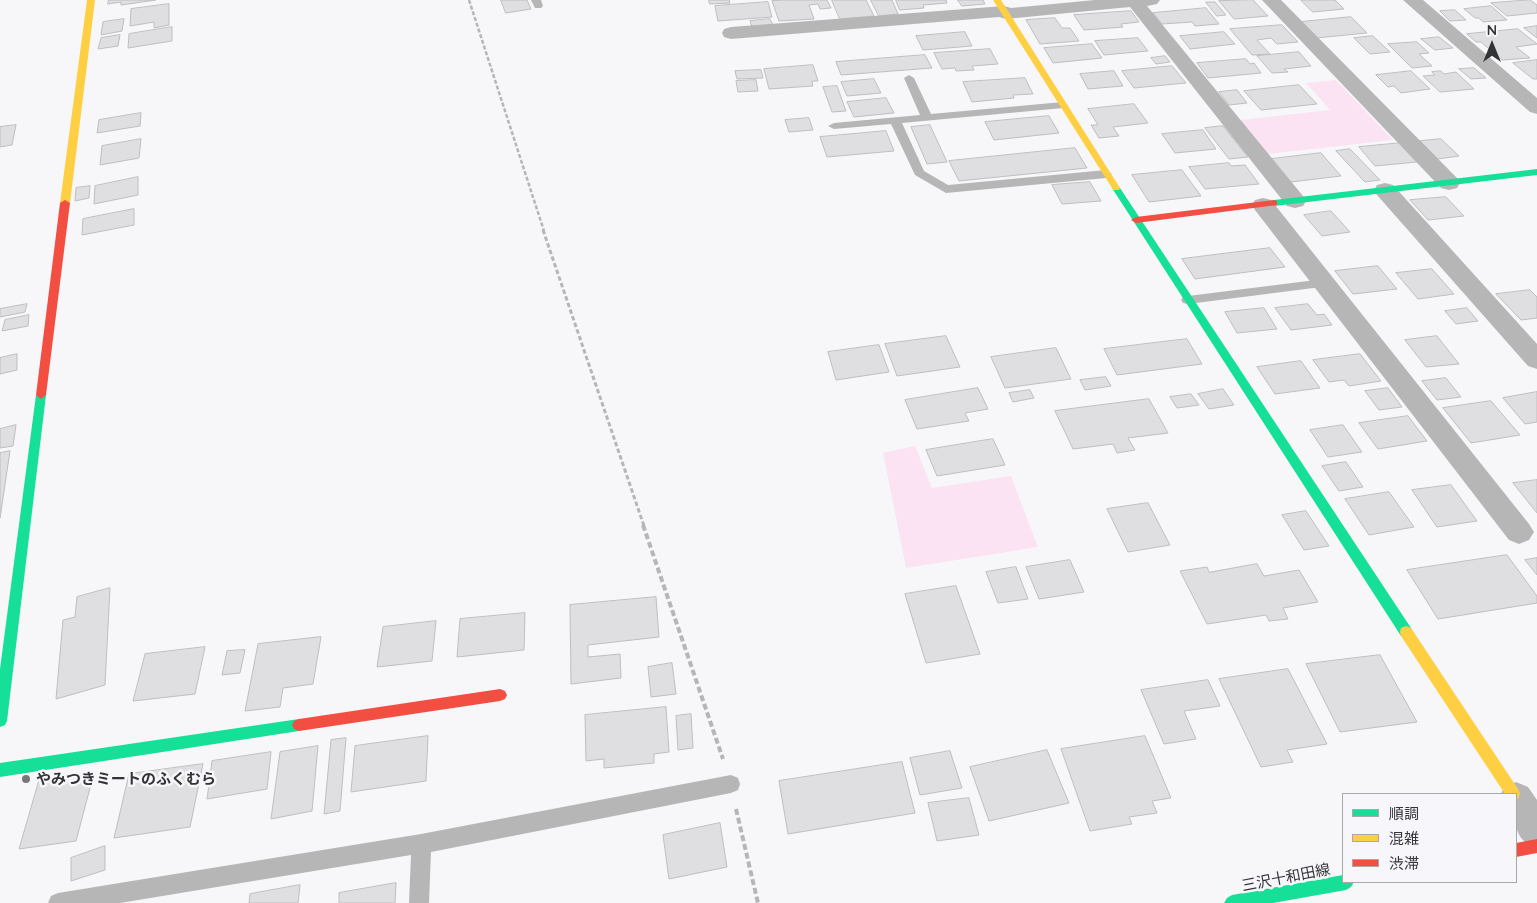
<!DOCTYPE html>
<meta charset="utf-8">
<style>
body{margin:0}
#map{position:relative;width:1537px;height:903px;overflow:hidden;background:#f7f7fa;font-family:Quicksand,"Noto Sans JP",sans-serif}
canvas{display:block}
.legend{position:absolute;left:1342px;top:793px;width:175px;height:90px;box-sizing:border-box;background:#f6f6fb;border:1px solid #a8a8ac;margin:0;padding:6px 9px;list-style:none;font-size:15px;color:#333435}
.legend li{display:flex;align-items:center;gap:10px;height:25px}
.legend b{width:25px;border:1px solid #a8a8ac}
.north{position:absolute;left:1467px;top:20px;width:50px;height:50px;-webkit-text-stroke:4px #f6f6fb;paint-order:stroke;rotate:0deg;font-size:14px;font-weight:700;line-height:20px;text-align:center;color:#333435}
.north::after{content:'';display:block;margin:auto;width:18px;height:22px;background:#333435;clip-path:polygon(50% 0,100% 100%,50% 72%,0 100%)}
</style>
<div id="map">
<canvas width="1537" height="903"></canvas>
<ul class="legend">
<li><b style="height:6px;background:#16e098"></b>順調</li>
<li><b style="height:6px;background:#ffcf43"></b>混雑</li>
<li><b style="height:6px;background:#f24e42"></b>渋滞</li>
</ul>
<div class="north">N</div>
</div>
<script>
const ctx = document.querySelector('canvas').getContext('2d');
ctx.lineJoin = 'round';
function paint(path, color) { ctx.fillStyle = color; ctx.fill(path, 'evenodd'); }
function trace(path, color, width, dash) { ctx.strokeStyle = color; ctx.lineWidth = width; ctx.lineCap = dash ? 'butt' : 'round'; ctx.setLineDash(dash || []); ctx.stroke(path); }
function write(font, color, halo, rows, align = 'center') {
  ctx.font = font + ' Quicksand,"Noto Sans JP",sans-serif'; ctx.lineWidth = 5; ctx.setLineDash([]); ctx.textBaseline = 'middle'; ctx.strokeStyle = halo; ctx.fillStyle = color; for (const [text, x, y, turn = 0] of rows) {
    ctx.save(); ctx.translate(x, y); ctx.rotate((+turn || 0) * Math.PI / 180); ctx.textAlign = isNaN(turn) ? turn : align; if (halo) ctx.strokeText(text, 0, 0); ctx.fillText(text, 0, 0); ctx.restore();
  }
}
const green = new Path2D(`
 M1336,80L1393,140L1268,154L1240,120L1330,110L1306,83Z
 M915,446L932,488L1011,476L1038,547L906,568L883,453Z`);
const building = new Path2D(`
 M109,0H156L121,5V2L108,4Z
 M501,0H527L531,9L506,13Z
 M709,0H729L730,3L710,4Z
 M786,0H827L831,8L820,9L818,4L809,5L814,19L779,21L772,1Z
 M832,0H866L874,16L840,19Z
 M871,0H892L898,14L879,16Z
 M896,0H946L947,3L923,5L924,8L900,10Z
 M958,0H983L985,4L962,6Z
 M1253,0L1268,16L1234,19L1219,1Z
 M1301,0H1335L1344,9L1313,12Z
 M1530,0L1537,5V13L1507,16L1491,3Z
 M768,2L772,17L718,21L715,6Z
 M1206,2H1215L1226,15L1217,16Z
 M169,4V25L154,28V22L130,26L131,9Z
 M1491,6L1507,20L1483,22L1479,18H1475L1464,9Z
 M1206,8L1219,24L1195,26L1192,22L1162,24L1153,13Z
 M1455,10L1466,20L1450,21L1440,11Z
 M1131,11L1139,22L1121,24L1123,27L1084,30L1074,15Z
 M1351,17L1367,33L1316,38L1300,22Z
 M1055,18L1062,28H1070L1079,41L1040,44L1026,20Z
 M124,19L122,31L101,35L103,22Z
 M770,19L773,25L752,27L750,21Z
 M1282,25L1298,42L1277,44L1271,38L1257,40L1270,54L1252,55L1230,29Z
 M1537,26V38L1524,28Z
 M172,27V41L128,48L129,34Z
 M1518,29L1537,44L1516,47L1530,58L1502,60L1481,42H1476L1467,34Z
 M965,32L972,46L923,50L916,36Z
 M1224,32L1235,44L1190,49L1180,36Z
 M120,35L118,46L98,49L101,38Z
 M1373,36L1390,52L1370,54L1354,38Z
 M1439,37L1453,48L1435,50L1421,39Z
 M1138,38L1148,51L1104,55L1095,41Z
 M1417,42L1429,53L1419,54L1432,66L1412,68L1388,44Z
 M1092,44L1102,58L1053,63L1044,48Z
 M990,49L998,64L972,66L974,70L956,71L955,68L942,69L934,53Z
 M1299,52L1311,66L1284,69L1288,72L1272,73L1257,56Z
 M925,55L932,68L841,75L836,62Z
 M1165,56L1170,62L1156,64L1151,58Z
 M1246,59L1250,64L1254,63L1261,73L1208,78L1197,63Z
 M1537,60V79H1533L1513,63Z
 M813,65L818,81H812L813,86L769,89L764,69Z
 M1172,66L1186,83L1134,88L1122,71Z
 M1474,68L1486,78L1471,79L1459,69Z
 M761,70L763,78L737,79L735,71Z
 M1114,71L1123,86L1088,89L1080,74Z
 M1411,71L1430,89L1401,93L1394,86L1388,87L1376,75Z
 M1441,71L1444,74L1456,72L1474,89L1440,92L1423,76L1435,75L1432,72Z
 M1025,78L1033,94L1013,95L1014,98L972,102L963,82Z
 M874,79L881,93L847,96L841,82Z
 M756,80L758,91L738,92L736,81Z
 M1299,85L1317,104L1261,110L1244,91Z
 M837,86L846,111L832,112L823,87Z
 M1237,90L1247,103L1229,105L1219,92Z
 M886,98L894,113L854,117L847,102Z
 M1134,104L1148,123L1113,127L1119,136L1099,138L1091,125H1098L1088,109Z
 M141,113L140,126L97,133L99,120Z
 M1049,116L1059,133L994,140L985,122Z
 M809,118L813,130L789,132L785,120Z
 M16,125L12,145L0,147V127Z
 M930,125L947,162L927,164L911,127Z
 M1223,126L1248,157L1229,159L1205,128Z
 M1203,130L1216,149L1175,153L1162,134Z
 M886,131L894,151L827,157L820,137Z
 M141,139L139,158L100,165L102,146Z
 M1441,139L1459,156L1438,159L1420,141Z
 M1401,143L1417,162L1375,166L1359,147Z
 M1075,148L1087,168L959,181L949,161Z
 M1350,149L1380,180L1365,182L1336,151Z
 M1321,153L1341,176L1291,182L1271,159Z
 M1229,163L1231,166L1245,165L1259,184L1205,189L1189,167Z
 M1182,170L1201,196L1149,202L1132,175Z
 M138,177V195L94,204L95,186Z
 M1090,182L1101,201L1062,204L1052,185Z
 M90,186L89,198L75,201L76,188Z
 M1446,197L1464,216L1428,220L1410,200Z
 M134,209V225L82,235L83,219Z
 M1331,211L1350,232L1322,236L1304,215Z
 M1270,248L1285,267L1195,279L1182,259Z
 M1378,266L1397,289L1353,294L1335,271Z
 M1432,269L1454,294L1418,299L1396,273Z
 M1530,290L1537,297V318L1521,320L1496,294Z
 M27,304L25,312L0,317V309Z
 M1308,304L1317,315L1324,314L1332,325L1291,330L1275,308Z
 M1264,308L1277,329L1237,333L1225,312Z
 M1467,308L1478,321L1456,324L1445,311Z
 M29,315L28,326L2,331L5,320Z
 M946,336L960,367L897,376L885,344Z
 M1437,336L1459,364L1426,367L1405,340Z
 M1187,339L1202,364L1117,375L1104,349Z
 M879,345L889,372L836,380L828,352Z
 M1056,348L1071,379L1005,388L991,357Z
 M17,354V370L0,374V358Z
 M1360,354L1381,381L1349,386L1344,380L1329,382L1313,360Z
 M1301,361L1320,388L1275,394L1257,367Z
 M1106,377L1111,386L1085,390L1080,380Z
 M1446,378L1461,397L1437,400L1422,381Z
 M978,388L988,409L965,413L969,421L917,429L905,400Z
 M1388,388L1402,407L1379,410L1365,391Z
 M1223,389L1234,405L1209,409L1198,394Z
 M1030,390L1034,398L1013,402L1009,393Z
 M1537,392V422L1525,424L1503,398Z
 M1191,394L1199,405L1177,408L1170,397Z
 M1149,399L1168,433L1128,438L1135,450L1117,453L1113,444L1073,449L1055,411Z
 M1491,401L1520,435L1471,443L1443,408Z
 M1408,416L1427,441L1378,449L1359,423Z
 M16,425L13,446L0,448V429Z
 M1343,425L1362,452L1328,457L1310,430Z
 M993,439L1005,465L937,476L926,450Z
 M10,451L0,518V453Z
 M1346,462L1363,487L1339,491L1322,466Z
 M1537,480V513L1513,483Z
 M1451,485L1477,521L1437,527L1412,490Z
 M1389,492L1414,527L1369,535L1345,499Z
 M1148,503L1170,545L1128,552L1107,509Z
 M1306,511L1329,546L1304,550L1282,515Z
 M1507,555L1537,596V603L1438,619L1407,570Z
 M1537,558V575L1525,560Z
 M1070,560L1084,592L1039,599L1026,567Z
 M1257,564L1264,576L1299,570L1318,602L1283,608L1288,619L1269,621L1266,615L1207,624L1180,571L1207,567L1209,572Z
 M1016,567L1028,599L998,603L986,572Z
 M956,586L980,654L926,663L905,594Z
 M110,588L105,685L56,699L63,620L75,617L77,597Z
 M656,597L659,637L588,645V657L620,654L621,678L571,684L570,605Z
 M525,613L524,650L457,657L460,619Z
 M436,621L432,661L377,667L383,627Z
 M321,637L313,684L283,688L280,707L245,711L258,644Z
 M205,647L195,694L133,701L145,654Z
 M245,650L240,673L222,675L227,651Z
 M1380,655L1417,722L1340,732L1306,664Z
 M672,663L676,694L651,697L648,667Z
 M1288,669L1327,744L1287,750L1293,762L1261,767L1219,679Z
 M1208,680L1220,706L1184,711L1196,739L1164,744L1141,690Z
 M666,707L669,752L654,754V763L604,768V759L586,761L585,715Z
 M691,714L693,748L678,750L676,716Z
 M428,736L426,781L351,792L355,746Z
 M1145,736L1171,798L1152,801L1157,813L1129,817L1132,824L1090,831L1061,749Z
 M346,738L340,811L324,814L331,740Z
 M318,746L312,811L271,819L280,752Z
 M1047,750L1069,803L989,821L970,767Z
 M950,751L962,788L920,795L910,758Z
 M271,752L267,789L207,799L212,761Z
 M902,762L915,813L788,834L779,781Z
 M203,764L190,827L114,838L129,774Z
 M94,773L76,841L19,849L39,780Z
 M969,798L979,835L937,841L928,803Z
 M720,823L727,867L669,879L663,835Z
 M105,846V870L71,881V858Z
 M396,883L395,903H339V893Z
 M300,885L298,903H249L250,894Z`);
const pathFar2 = new Path2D(`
 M469,0L544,231`);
const pathFar1 = new Path2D(`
 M543,230L644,526`);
const path = new Path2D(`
 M643,525L723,759
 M736,809L758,903`);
const lane = new Path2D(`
 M531,0H541L543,6L541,8H535Z
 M909,75L914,78L931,114L1063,102L1068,105L1063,108L902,123L924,171L948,185L1106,170L1112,174L1106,178L946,193L915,175L891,124L834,129L828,126L834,123L920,115L904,78Z
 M1324,279L1331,283L1329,286L1188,304L1183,303L1181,300L1183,297L1188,296Z
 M731,775L738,778L740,784L738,790L731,793L431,852L429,903H409L411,855L120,903H48L51,896L58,893L421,834Z`);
const street = new Path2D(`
 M1095,0H1160L1157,4L1147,6L1303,196L1306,201L1303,206L1295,208L1287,206L1130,7L1006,19L999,17L731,39L724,37L722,33L724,29L731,27L1004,6L1011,8Z
 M1262,0H1281L1457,178L1460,183L1457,188L1449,190L1441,188Z
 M1403,0H1423L1537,98V114L1530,112Z
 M1385,183L1393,185L1537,344V369L1528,366L1377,195L1374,190L1377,185Z
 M1263,198L1271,200L1529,524L1534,532L1529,540L1519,544L1509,540L1255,210L1252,205L1255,200Z
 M1516,782L1528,787L1537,800V849C1510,838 1516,819 1516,794H1501L1504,787Z`);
const fast = new Path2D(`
 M1537,169V175L1274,206L1269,203L1274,200Z
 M1116,185L1120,188L1411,628L1412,632L1411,636L1406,638L1401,636L1112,188Z
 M41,391L46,395L7,721L5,725L0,727V669L36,395Z
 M299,719L304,721L306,725L304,729L299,731L0,777V763Z
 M1343,875V882H1354L1351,887L1346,890L1273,903H1224L1227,898L1232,895Z`);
const slow = new Path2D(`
 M87,0H95L70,203L65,206L60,203Z
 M993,0H1001L1120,188L1119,190H1113L1112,188Z
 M1406,626L1411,628L1518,789L1520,794L1518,799L1516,800V794H1505L1401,636L1400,632L1401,628Z`);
const jam = new Path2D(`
 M65,200L70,203L46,395L41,399L36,395L60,203Z
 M1274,200L1277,201V205L1136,223L1131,220L1136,217Z
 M500,689L505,691L507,695L505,699L500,701L299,731L294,729L292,725L294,721L299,719Z
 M1537,839V853L1516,857V843Z`);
const markers = [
 [26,779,5,"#78787a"]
];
const nearPoinames = [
 ["やみつきミートのふくむら",36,779]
];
const nearStreetnames = [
 ["三沢十和田線",1286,878,-11]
];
paint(green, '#fbe3f4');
paint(building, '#dfdfe1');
trace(building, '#bebdc0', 1);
trace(pathFar2, '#b6b6b8', 2.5, [4, 2]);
trace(pathFar1, '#b6b6b8', 3, [4.5, 2.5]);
trace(path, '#b6b6b8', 4, [6, 3]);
paint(lane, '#b6b6b7');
paint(street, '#b6b6b7');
paint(fast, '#16e098');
paint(slow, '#ffcf43');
paint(jam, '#f24e42');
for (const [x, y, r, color] of markers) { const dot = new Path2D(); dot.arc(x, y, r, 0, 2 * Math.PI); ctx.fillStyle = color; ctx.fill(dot); trace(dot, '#f6f6fb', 2); }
write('bold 15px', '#333435', '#f6f6fb', nearPoinames, 'left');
write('15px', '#333435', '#f6f6fb', nearStreetnames);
</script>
